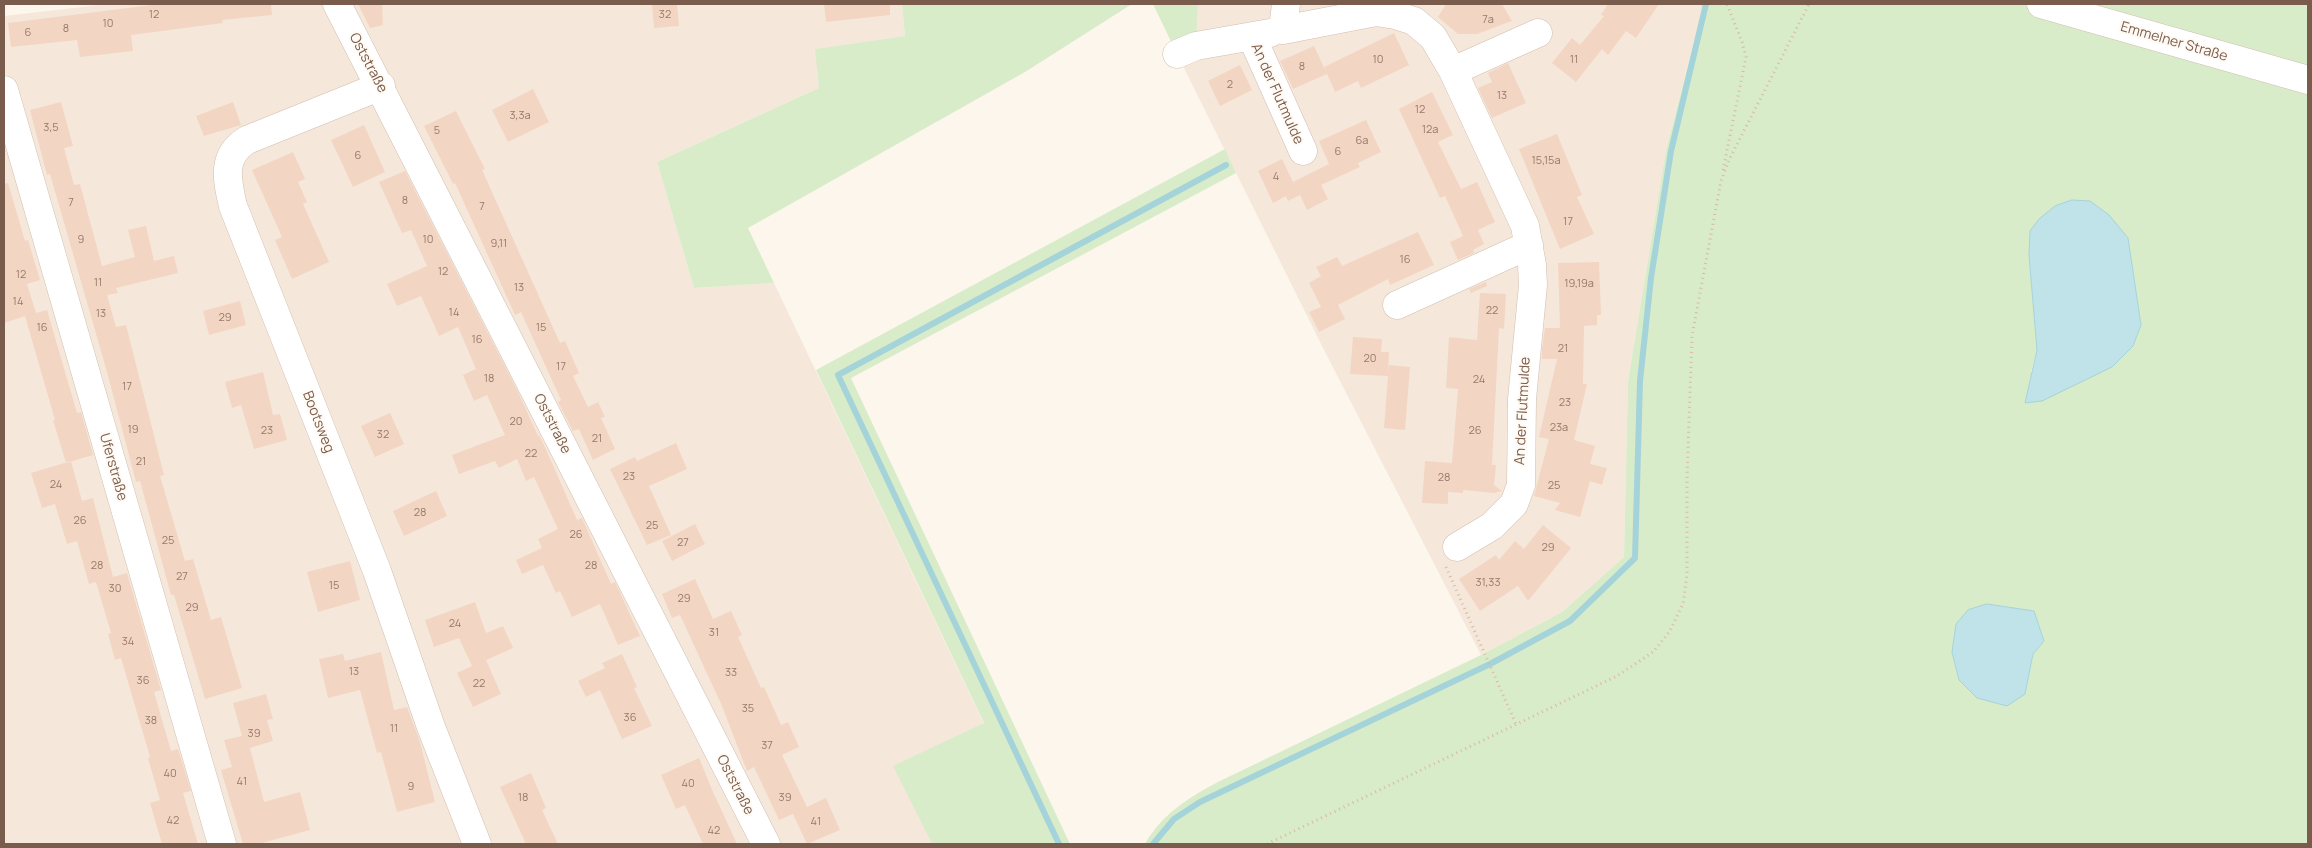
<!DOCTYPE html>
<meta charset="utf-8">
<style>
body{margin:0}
#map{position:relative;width:2312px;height:848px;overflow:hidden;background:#fdf6ec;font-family:Manrope,sans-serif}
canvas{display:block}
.frame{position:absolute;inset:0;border:5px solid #7a5c4d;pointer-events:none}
</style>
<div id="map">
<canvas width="2312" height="848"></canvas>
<div class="frame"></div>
</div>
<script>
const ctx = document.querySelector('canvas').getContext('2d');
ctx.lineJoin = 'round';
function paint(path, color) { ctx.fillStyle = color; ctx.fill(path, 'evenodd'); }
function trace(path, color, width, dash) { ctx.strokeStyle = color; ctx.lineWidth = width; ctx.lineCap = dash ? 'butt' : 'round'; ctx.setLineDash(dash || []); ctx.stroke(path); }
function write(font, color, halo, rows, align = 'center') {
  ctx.font = font + ' Manrope,sans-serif'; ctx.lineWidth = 4; ctx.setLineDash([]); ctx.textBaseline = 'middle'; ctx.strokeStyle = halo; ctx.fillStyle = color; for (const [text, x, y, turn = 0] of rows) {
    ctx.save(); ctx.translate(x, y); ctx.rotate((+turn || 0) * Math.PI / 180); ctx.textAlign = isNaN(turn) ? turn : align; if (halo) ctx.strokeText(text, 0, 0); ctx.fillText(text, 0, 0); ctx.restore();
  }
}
const residential = new Path2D(`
 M108,4H902L905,36L816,49L819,88L657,162L694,288L774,283L984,724L894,766L932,844H4V16Z
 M1198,4H1699L1703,6L1666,150L1628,381L1624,557L1562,612L1481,655L1322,346L1177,54L1196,45Z`);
const green = new Path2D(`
 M902,4H1132L1025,72L748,228L774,283L694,288L657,162L819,88L815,49L905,36Z
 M1153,4H1198L1196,46L1177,54Z
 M1699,4H2308V844H1145C1162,814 1188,798 1218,782L1481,655L1562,612L1624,557L1628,381L1666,150L1703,7ZM2030,231L2128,238L2141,325L2133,346L2031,372L2037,350L2029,255ZM2005,607L2034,611L2044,641L2033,654L2025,694L1977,698L1959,680L1952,652Z
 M1225,149L1236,173L851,378L1070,844H932L893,766L984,723L816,370Z`);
const water = new Path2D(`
 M2072,200L2090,201L2109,215L2128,238L2141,325L2133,346L2112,367L2042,401L2025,403L2037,350L2029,255L2030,231L2039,219L2055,206Z
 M1987,604L2034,611L2044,641L2033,654L2025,694L2007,706L1977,698L1959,680L1952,652L1956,624L1968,610Z`);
const stream = new Path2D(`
 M1059,844L838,375L1226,165
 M1153,844L1174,819L1200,802L1490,664L1570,621L1635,558L1640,381L1651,278L1671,151L1706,4`);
const building = new Path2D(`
 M160,4H271L272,15L222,20L223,23L131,35L133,51L80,57L77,40L11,47L8,23Z
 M358,4H382L383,25L370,28Z
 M652,4H677L679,26L654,28Z
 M824,4H890V15L826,22Z
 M1446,4H1502L1512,21L1477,34H1458L1438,17Z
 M1608,4H1659L1636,38L1626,31L1608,55L1602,49L1576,82L1552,63L1572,38L1580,45L1604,16L1601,15Z
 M1394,33L1409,65L1361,88L1358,81L1335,92L1324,67Z
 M1314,46L1327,74L1293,89L1280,61Z
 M1508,63L1526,103L1492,118L1478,88L1492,82L1488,73Z
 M1240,65L1252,90L1220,106L1208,81Z
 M533,89L549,122L508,142L492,110Z
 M1432,92L1453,135L1438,142L1461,189L1477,182L1495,222L1478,230L1484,244L1473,250L1474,253L1458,260L1450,242L1463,236L1445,196L1440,198L1399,109Z
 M61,102L73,146L64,148L74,185L80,184L102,266L135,257L128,230L146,226L154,261L174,256L178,273L116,288L118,293L107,295L116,327L126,325L164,475L160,476L185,561L193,559L211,620L221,617L242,688L205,699L174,595H171L140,481L136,482L107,372L50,174L47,175L30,110Z
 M233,102L241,125L204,136L196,116Z
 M456,111L485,169L482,170L560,343L565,341L579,373L573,376L588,407L598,402L605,417L601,418L615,449L593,460L579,429L573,431L558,402L561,400L521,312L515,315L455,183L453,184L424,126Z
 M1366,120L1381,152L1358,163L1360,167L1321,185L1328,199L1307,210L1300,195L1288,201L1286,196L1273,203L1258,171L1282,159L1293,182L1329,164L1319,141Z
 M364,125L385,172L353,187L331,140Z
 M1557,134L1582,195L1577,197L1594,234L1560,249L1519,149Z
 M293,152L305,179L298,182L307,202L303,204L329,262L292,279L275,240L282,237L252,170Z
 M405,171L518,392L538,436L539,435L544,445L577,520L582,518L611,584L615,582L640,636L618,645L600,604L572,617L560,591L556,593L543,565L522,574L516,560L542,548L538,539L558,529L534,477L526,481L517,459L499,468L495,461L459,474L452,455L505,435L487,395L474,401L463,375L476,369L458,327L439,336L421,296L397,306L387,284L427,266L411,230L402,233L379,182Z
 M8,183L25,241L28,240L40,280L27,284L36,313L47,310L77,413L81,412L93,455L66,463L53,420H55L25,316L4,323V184Z
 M1418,232L1434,265L1390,285L1388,279L1338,305L1345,319L1319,332L1309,312L1321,307L1309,283L1321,276L1316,267L1337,257L1342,266Z
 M1599,262L1601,315H1597V325L1584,326L1583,384H1587L1574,440L1595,446L1590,464L1607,468L1602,485L1590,481L1580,517L1555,510L1560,503L1534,496L1549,439L1539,437L1557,359H1542V350L1545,328H1560L1558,263Z
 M1486,282L1487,286L1471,293L1469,289Z
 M1480,293L1506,294L1504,329L1499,328L1492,465H1496L1494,485L1502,491L1494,493L1463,490V493L1448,492V504L1422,503L1425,461L1452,463L1458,389L1446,388L1449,337L1477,340Z
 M240,301L246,325L209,335L203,311Z
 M1353,337L1382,339L1381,352H1389L1388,372L1389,365L1410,367L1405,430L1384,428L1388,376L1350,374Z
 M263,372L273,415L280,414L287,440L254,449L241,405L232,408L225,382Z
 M390,413L404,444L375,457L361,426Z
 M676,443L687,469L649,486L671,535L647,545L610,469L635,457L637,461Z
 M71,461L82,501L93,498L113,577L127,573L161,690L154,692L171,751L178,749L191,791L183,793L198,844H162L150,803L160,800L148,758L150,757L121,658L115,660L108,634L111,633L96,582L89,584L77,541L67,544L55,504L42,508L31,473Z
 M436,491L447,516L404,536L393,511Z
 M695,524L705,544L672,561L662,541Z
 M1543,525L1571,548L1528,601L1518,586L1480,611L1459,579L1496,555L1499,560L1515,541L1524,549Z
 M350,561L360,600L318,612L307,572Z
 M695,579L713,619L731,611L742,635L738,637L761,688L764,687L781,725L788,722L799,747L782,755L807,807L826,798L840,830L807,844L793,814L779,820L754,767L747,771L722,706L680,615L672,618L662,594Z
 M475,602L486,633L503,626L513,648L482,662L486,660L501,694L473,707L457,673L472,666L459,638L434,647L425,620Z
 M381,652L394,710L407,707L420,742L435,802L397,812L381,752L377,753L360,690L328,698L319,659L343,654L345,661Z
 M622,654L637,687L634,688L652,726L622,739L600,690L586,697L578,681L605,668L602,663Z
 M266,694L273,719L267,720L273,741L250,748L264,802L300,792L310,830L258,844H243L221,770L232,767L224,740L242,736L233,703Z
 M699,758L713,792L737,844H703L685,805L676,809L661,775Z
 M531,773L546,808L542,810L558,844H526L500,787Z`);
const path = new Path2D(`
 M1723,170L1746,57L1742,42L1727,4
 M1446,567L1516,724
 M1267,844L1617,676L1653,652L1670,631L1683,604L1687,575V478L1692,336L1721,181L1729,160L1809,4`);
const minor = new Path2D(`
 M337,4L766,844
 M1286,4L1283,30L1376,12L1395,15L1414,21L1433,37L1453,71L1525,226L1532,265L1533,285L1522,399L1521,485L1514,504L1492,526L1457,547
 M2041,4L2308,80
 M1252,37L1303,151
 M1177,54L1196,46L1270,33
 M1453,71L1538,33
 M381,86L247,140C221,156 227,180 233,206L377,571L431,727L477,844
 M4,90L222,844
 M1397,305L1529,245`);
const numberNames = [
 ["12",154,15],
 ["32",665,15],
 ["7a",1488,20],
 ["10",108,24],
 ["8",66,29],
 ["6",28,33],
 ["10",1378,60],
 ["11",1574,60],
 ["8",1302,67],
 ["2",1230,85],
 ["13",1502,96],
 ["12",1420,110],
 ["3,3a",520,116],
 ["3,5",51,128],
 ["12a",1430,130],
 ["5",437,131],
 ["6a",1362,141],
 ["6",1338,152],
 ["6",358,156],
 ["15,15a",1546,161],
 ["4",1276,177],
 ["8",405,201],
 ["7",71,203],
 ["7",482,207],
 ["17",1568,222],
 ["9",81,240],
 ["10",428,240],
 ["9,11",499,244],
 ["16",1405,260],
 ["12",443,272],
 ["12",21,275],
 ["11",98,283],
 ["19,19a",1579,284],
 ["13",519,288],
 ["14",18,302],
 ["22",1492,311],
 ["14",454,313],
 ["13",101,314],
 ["29",225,318],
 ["16",42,328],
 ["15",541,328],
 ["16",477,340],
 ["21",1563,349],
 ["20",1370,359],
 ["17",561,367],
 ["18",489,379],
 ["24",1479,380],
 ["17",127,387],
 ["23",1565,403],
 ["20",516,422],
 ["23a",1559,428],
 ["19",133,430],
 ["23",267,431],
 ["26",1475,431],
 ["32",383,435],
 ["21",597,439],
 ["22",531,454],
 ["21",141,462],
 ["23",629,477],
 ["28",1444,478],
 ["24",56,485],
 ["25",1554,486],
 ["28",420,513],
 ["26",80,521],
 ["25",652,526],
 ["26",576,535],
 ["25",168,541],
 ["27",683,543],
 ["29",1548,548],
 ["28",97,566],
 ["28",591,566],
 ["27",182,577],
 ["31,33",1488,583],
 ["15",334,586],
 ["30",115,589],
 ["29",684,599],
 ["29",192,608],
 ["24",455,624],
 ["31",714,633],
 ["34",128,642],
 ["13",354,672],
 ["33",731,673],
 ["36",143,681],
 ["22",479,684],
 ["35",748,709],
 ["36",630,718],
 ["38",151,721],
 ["11",394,729],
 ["39",254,734],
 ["37",767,746],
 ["40",170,774],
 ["41",242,782],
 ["40",688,784],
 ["9",411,787],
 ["18",523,798],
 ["39",785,798],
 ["42",173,821],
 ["41",816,822],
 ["42",714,831]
];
const streetNames = [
 ["Emmelner Straße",2174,42,16],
 ["Oststraße",368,63,62],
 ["An der Flutmulde",1277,94,66],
 ["An der Flutmulde",1523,411,-87],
 ["Bootsweg",318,422,69],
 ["Oststraße",552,424,63],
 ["Uferstraße",113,467,74],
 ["Oststraße",735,785,63]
];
paint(residential, '#f5e8da');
paint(green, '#d8ecc9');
paint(water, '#bfe3e8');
trace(water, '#a5d3da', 1);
trace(stream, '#a5d3da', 6);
paint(building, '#f3d5c3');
trace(minor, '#d1beb0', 29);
trace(path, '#d9b8a5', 3, [1, 4]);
trace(minor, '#fff', 28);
write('11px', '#987a6a', null, numberNames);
write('14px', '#7a5c4d', '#fffaf3', streetNames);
</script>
